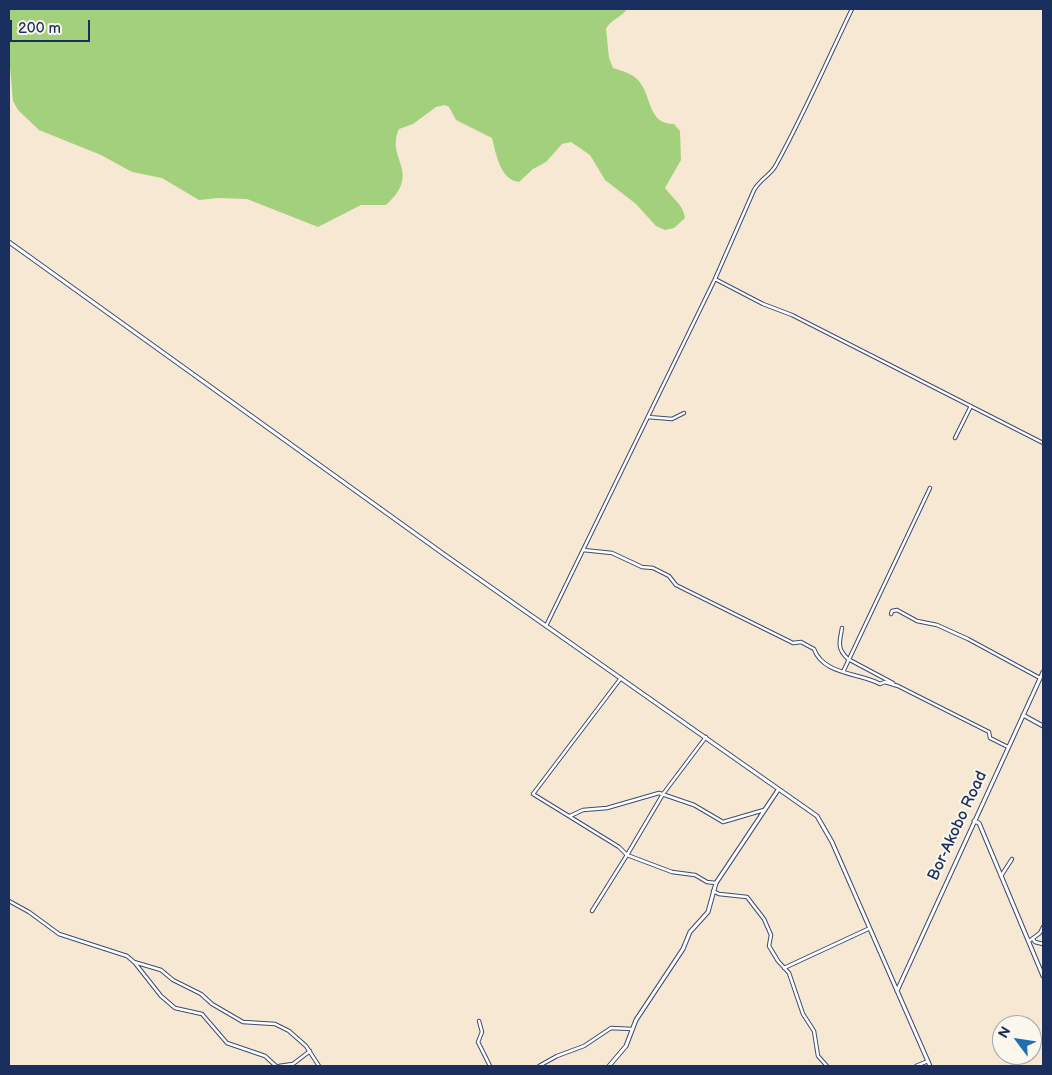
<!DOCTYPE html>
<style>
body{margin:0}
#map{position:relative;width:1052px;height:1075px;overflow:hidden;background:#f7e8d3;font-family:"Balsamiq Sans",sans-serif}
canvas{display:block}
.frame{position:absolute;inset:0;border:10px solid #1b2f5e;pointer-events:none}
.north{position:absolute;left:992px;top:1015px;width:50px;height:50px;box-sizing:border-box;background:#fbf7ec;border:1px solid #a1a7b3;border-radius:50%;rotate:301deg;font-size:14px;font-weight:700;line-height:20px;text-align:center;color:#1b2f5e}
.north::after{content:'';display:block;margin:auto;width:18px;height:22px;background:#1f6fb2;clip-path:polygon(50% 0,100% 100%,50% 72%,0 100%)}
.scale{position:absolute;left:10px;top:20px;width:80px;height:22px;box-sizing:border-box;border:2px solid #1b2f5e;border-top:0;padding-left:6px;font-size:15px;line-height:18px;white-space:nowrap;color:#1b2f5e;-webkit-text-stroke:4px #fbf7ec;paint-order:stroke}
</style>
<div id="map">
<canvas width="1052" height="1075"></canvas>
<div class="frame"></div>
<div class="north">N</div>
<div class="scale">200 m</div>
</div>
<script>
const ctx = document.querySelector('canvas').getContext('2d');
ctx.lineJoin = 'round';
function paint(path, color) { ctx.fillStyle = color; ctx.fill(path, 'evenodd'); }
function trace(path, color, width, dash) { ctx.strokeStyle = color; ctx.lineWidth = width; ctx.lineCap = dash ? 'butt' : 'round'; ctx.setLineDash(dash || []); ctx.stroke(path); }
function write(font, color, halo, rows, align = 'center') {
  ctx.font = font + ' "Balsamiq Sans",sans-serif'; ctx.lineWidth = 4; ctx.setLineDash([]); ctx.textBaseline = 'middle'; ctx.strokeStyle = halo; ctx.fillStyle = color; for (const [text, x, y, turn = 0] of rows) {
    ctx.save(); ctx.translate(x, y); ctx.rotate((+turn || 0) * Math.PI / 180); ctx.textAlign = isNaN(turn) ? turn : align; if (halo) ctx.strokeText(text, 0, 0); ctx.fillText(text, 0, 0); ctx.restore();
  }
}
const green = new Path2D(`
 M9,9H627C622,17 610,20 606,29L609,58L613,68C622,71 631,73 638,80C653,97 647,124 674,124L680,131L681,160L665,188C673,199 683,204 685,218L674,228L665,230L656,226L636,204L605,180L590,155L571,142L562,144L546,162L533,169L519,182C500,180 496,153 492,138L456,120L449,107L445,105L436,107L413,124L399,129C385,159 423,172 386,205H361L318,227L247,199L218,198L199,200L162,178L132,172L101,155L39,130L18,110L13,101L9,56Z`);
const minor = new Path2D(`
 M715,279L763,304L792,315L1043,443
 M648,417L672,419L684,413
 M955,438L971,406
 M583,550L612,553L642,567L653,568L669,576L676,585L686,590L793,643L801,642L814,649C823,675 861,673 880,684L885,682L898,686
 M891,614L892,611L897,610L917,621L937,625L968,639L1040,678
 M546,626L715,279L754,190C760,179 771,175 776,165C804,114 827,61 852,9
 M842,628C840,641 836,648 848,659L893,683
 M843,672L930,488
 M621,678L533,794L619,847L627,855L663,794L706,737
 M898,686L989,732L990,738L1008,747
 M570,816L583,810L607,808L659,793L694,805L723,822L764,810
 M1001,876L1012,859
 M713,891L719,894L747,897L764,919L771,935L769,946L778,961L789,973L803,1014L814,1031L818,1056L827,1066
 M9,901L29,912L59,934L127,956L134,962L161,970L173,980L201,994L212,1004L243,1022L275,1024L289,1031L306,1046L319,1066
 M592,911L627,855L672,872L695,875L707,882L716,883
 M1033,939L1035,942L1043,944
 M1029,941L1040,933L1043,927
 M135,963L161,996L175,1008L202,1014L227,1043L265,1056L276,1066
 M784,968L868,929
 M479,1021L482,1032L478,1042L490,1066
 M279,1066L293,1064L310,1051
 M539,1066L557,1056L584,1046L611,1028L632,1029
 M916,1066L928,1061`);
const tertiary = new Path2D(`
 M9,242L445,555L817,816L832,842L930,1066
 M1023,715L1043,726
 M974,821L979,823L1043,976
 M897,991L1043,672
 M609,1066L626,1046L636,1020L683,949L690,932L708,912L716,883L778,790`);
const streetNames = [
 ["Bor-Akobo Road",958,826,-65]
];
paint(green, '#a3d07d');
trace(minor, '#3c4b70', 4.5);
trace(tertiary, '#3c4b70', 5);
trace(minor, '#fff', 2.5);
trace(tertiary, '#fff', 3);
write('16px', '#1b2f5e', '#fbf7ec', streetNames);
</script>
